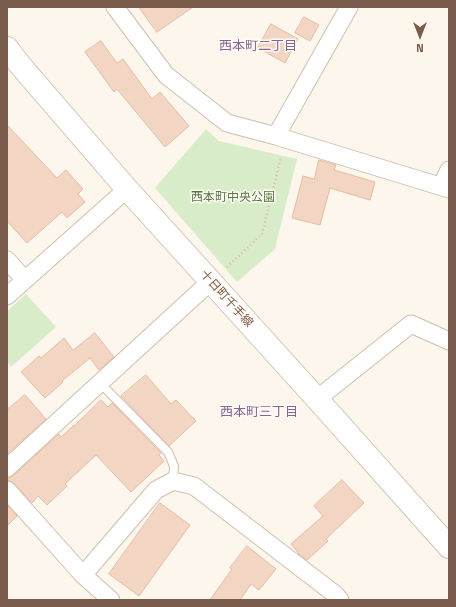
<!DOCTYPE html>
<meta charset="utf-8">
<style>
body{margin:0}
#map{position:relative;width:456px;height:607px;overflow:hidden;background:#fdf6ec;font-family:"Titillium Web",sans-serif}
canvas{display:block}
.frame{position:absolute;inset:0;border:8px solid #7a5c4d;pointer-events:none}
.north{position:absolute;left:400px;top:16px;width:40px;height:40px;-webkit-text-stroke:3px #fffaf3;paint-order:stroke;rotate:180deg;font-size:11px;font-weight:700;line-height:16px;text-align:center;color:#7a5c4d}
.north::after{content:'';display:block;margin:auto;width:14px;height:18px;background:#7a5c4d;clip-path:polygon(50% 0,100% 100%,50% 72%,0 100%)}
</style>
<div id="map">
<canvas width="456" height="607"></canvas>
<div class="frame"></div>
<div class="north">N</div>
</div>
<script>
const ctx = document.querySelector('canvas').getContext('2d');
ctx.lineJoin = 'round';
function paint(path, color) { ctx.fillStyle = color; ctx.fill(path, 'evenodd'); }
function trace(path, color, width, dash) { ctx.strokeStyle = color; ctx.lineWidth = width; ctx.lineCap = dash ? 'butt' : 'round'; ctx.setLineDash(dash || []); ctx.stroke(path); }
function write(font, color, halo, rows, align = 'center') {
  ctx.font = font + ' "Titillium Web","Noto Sans JP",sans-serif'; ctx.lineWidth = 3; ctx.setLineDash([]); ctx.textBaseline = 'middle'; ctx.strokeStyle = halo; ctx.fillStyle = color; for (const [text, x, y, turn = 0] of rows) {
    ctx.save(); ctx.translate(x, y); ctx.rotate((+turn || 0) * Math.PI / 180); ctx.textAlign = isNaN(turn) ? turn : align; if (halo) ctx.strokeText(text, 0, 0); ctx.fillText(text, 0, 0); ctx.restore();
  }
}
const green = new Path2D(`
 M206,129L219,141L297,159L275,249L237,282L155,188Z
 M26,294L56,327L11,367L7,362V311Z`);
const building = new Path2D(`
 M139,7H193L157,32Z
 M304,17L319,25L310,41L295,33Z
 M271,24L298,39L285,63L258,48Z
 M101,41L117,63L123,59L152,99L160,92L189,126L165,147L117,89L114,92L85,52Z
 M7,125L57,178L66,170L83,189L78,194L85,202L67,218L62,212L27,243L7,221Z
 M319,160L336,165L334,170L375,182L370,200L330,188L320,225L292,218L303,176L314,179Z
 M95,333L114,357L99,370L90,358L62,381L63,382L45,398L21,372L39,356L41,358L64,338L73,350Z
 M146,375L171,404L176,400L196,421L169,446L121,396Z
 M25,395L46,419L7,454V410Z
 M101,400L108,407L112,403L161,453L159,455L164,461L131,492L96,455L65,484L67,486L47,505L38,496L32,503L14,483L10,481L7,480V478H10L14,475L59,434L61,437L74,425V426Z
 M342,480L364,503L326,539L328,541L307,560L300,555L291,544L323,516L314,506Z
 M160,503L190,525L139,596L109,574Z
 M7,505L17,516L7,526Z
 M247,546L276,569L259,590L251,584L240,600H210L232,569L230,568Z`);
const path = new Path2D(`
 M227,267L262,234L281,157`);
const service = new Path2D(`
 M100,383L168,452L174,466L173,481`);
const minor = new Path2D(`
 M115,7L166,75L227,123L276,136L449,189
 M276,136L349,7
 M441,186L449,170
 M7,260L25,280
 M7,296L127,189
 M317,399L411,324L449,341
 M7,468L210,282
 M7,490L83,575L111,600
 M83,575L156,490L173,481L194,486L336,595L340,600`);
const secondary = new Path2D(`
 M7,48L20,65L127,189L317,399L449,547`);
const parkNames = [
 ["西本町中央公園",233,198]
];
const streetNames = [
 ["十日町千手線",226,299,48]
];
const neighbourhoodNames = [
 ["西本町二丁目",258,47],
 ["西本町三丁目",259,413]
];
paint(green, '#d8ecc9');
paint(building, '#f3d5c3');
trace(building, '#e6bba3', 1);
trace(service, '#d1beb0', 10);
trace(minor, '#d1beb0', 19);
trace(secondary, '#d6c0b0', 24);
trace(path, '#d9b8a5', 2.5, [1, 3]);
trace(service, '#fff', 8);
trace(minor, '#fff', 17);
trace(secondary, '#fff', 22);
write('12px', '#537a41', '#fffaf3', parkNames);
write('12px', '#7a5c4d', '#fffaf3', streetNames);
write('13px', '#846695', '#fffaf3', neighbourhoodNames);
</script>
